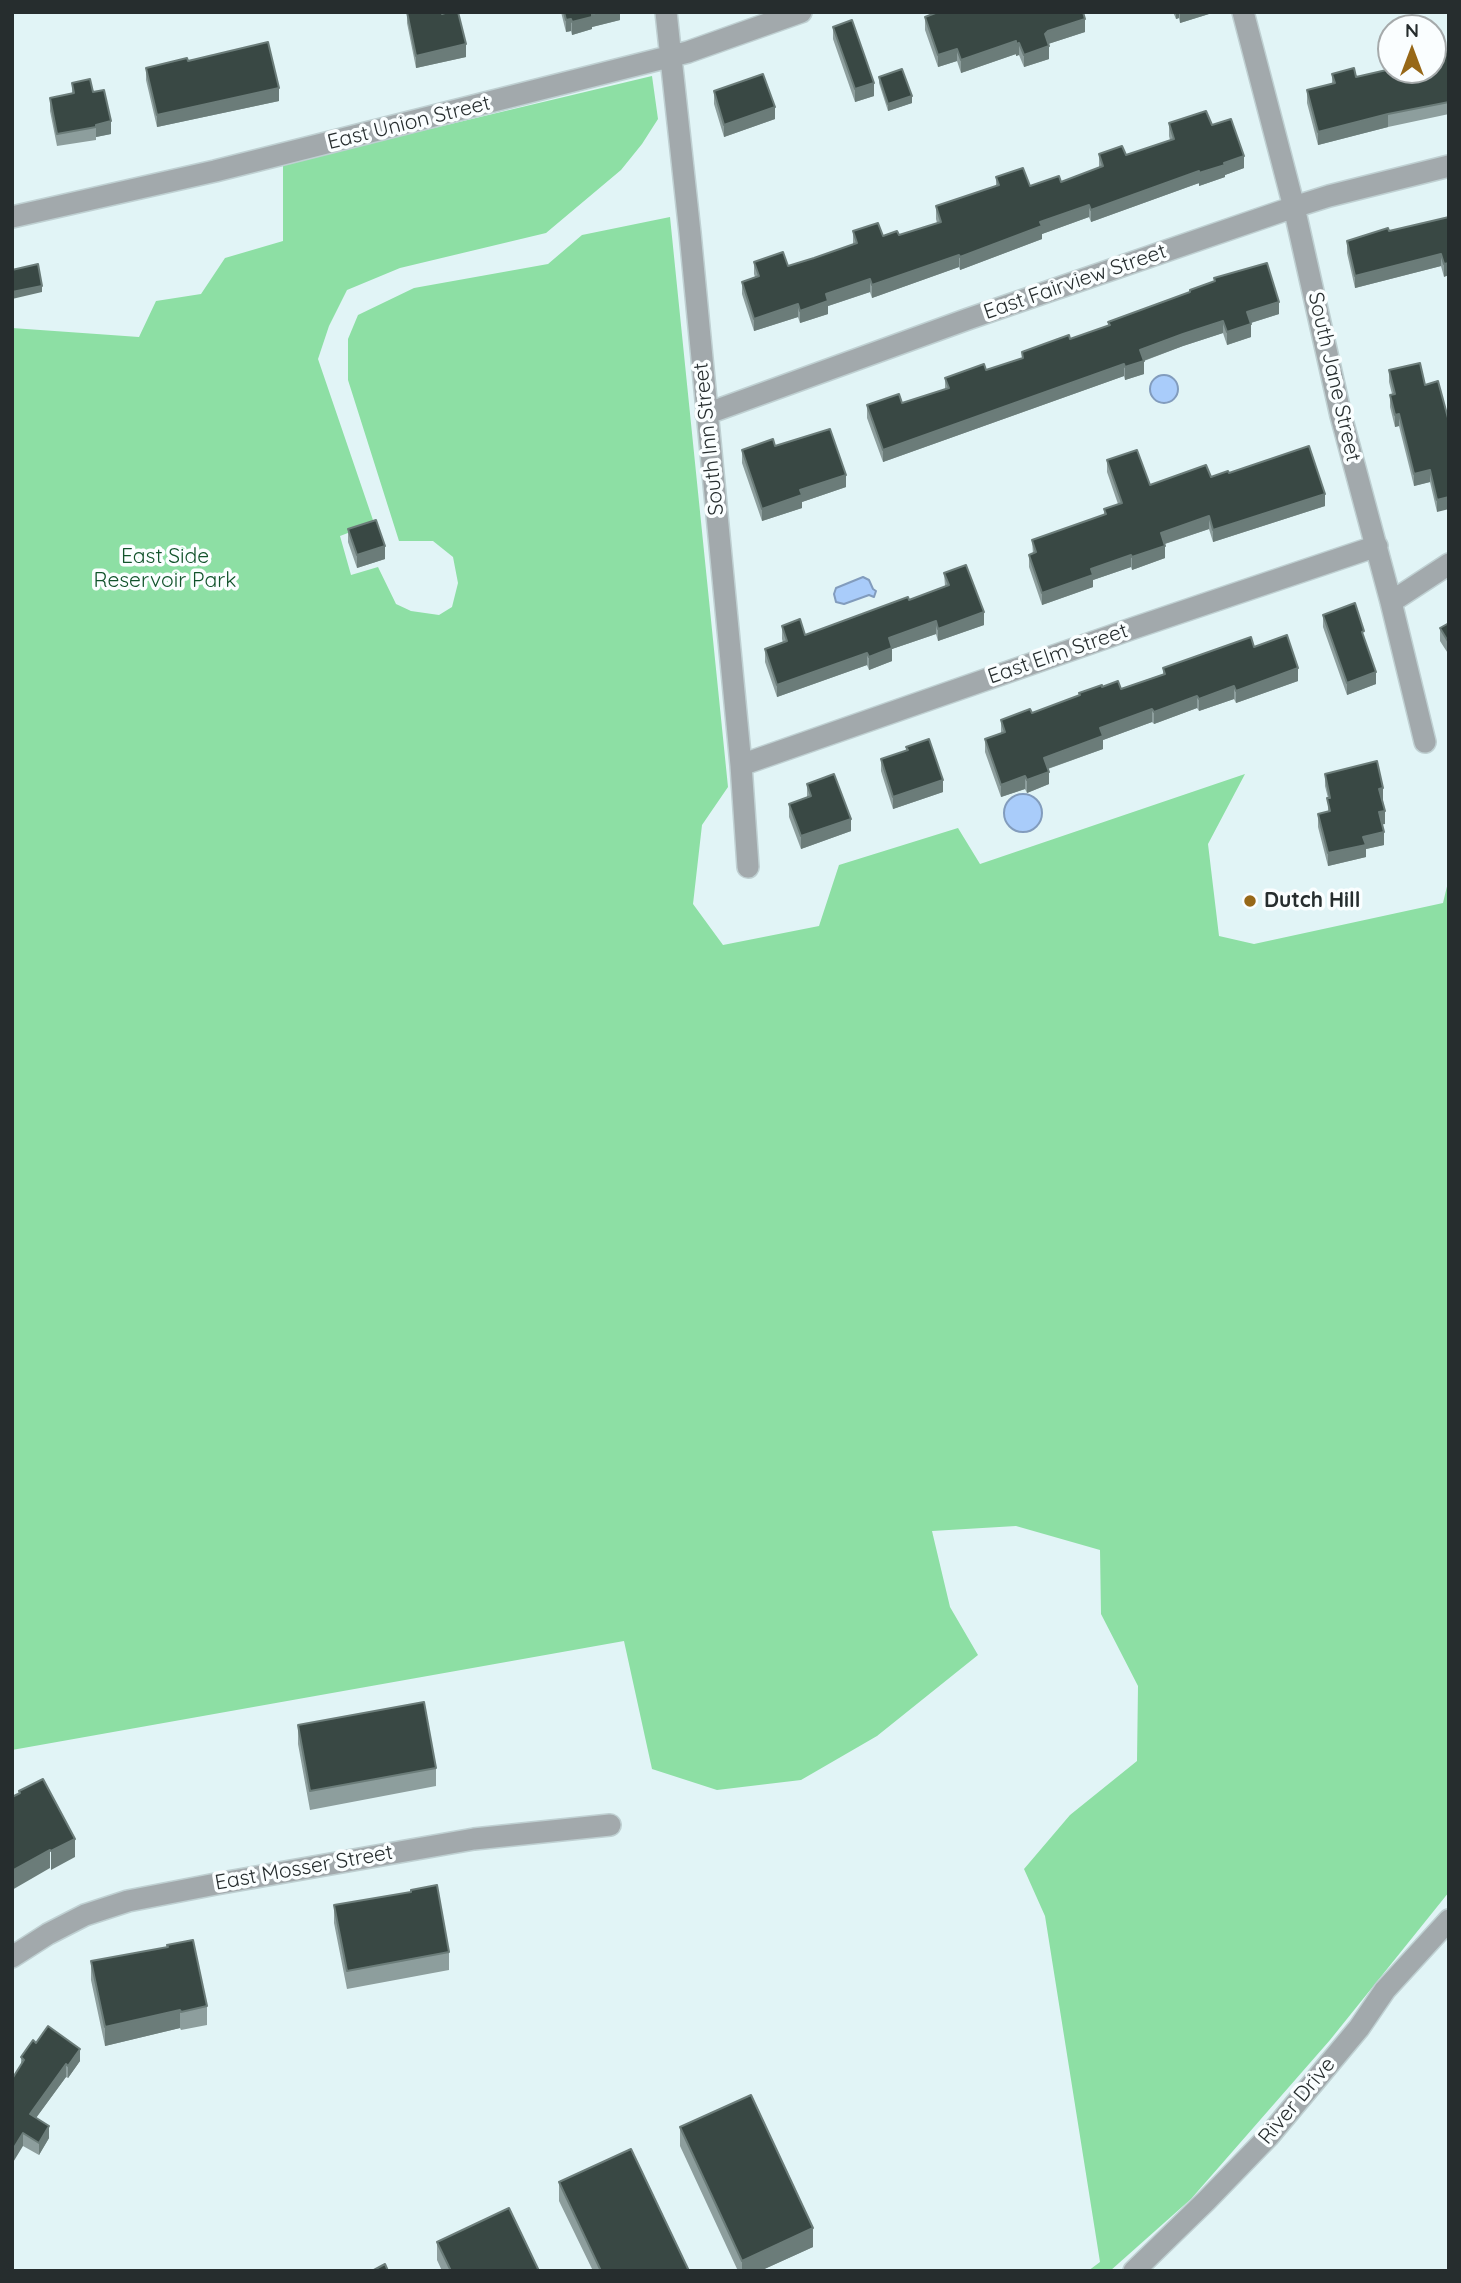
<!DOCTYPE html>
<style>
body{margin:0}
#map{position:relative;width:1461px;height:2283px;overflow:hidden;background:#e1f4f6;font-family:Quicksand,sans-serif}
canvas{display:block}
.frame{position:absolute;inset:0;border:14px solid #262d2e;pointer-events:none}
.north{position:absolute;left:1377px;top:14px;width:70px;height:70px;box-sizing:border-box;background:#fafeff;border:2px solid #a5aaab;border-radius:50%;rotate:0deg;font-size:19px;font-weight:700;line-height:28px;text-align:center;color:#262d2e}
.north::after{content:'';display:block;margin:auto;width:24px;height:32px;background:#976818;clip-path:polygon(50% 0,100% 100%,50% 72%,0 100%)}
</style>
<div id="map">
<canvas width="1461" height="2283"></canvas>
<div class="frame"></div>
<div class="north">N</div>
</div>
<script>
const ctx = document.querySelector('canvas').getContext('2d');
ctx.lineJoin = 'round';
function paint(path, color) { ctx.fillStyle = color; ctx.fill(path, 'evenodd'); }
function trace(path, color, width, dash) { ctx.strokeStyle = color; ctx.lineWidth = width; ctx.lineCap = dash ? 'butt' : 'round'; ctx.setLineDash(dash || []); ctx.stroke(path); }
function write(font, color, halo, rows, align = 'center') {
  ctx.font = font + ' Quicksand,sans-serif'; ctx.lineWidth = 7; ctx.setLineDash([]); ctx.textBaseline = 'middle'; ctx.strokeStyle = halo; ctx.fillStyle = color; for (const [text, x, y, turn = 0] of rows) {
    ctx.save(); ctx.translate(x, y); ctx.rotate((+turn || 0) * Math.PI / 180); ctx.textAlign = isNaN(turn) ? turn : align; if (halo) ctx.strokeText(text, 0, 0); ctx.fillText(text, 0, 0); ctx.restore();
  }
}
const green = new Path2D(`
 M652,76L658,119L642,144L621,170L546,233L400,268L347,290L329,326L318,359L374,523L340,536L351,575L378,567L396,604L411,611L439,615L452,607L458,583L453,557L433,541H399L348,380V339L358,315L414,288L548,264L582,235L670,217L728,787L702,825L693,904L723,945L819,926L839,865L958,828L980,864L1245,774L1208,844L1219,936L1254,944L1443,903L1449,878V1892L1330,2040L1191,2199L1110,2271H1088L1100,2262L1045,1916L1024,1869L1070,1815L1137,1761L1138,1686L1101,1614L1100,1550L1016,1526L932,1531L950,1607L978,1655L877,1736L801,1780L717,1790L652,1769L624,1641L12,1750V328L139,337L156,301L201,294L225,258L283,241V164Z`);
const water = new Path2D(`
 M1150 389a14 14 0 1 1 28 0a14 14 0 1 1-28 0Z
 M863,577L869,580L873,589L876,591L874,597L869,595L844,604L836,602L834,594L836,588Z
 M1004 813a19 19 0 1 1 38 0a19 19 0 1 1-38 0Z`);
const street = new Path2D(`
 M666,12L690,233L741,765L748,867
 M1243,12L1294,207L1341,416L1391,602L1425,742
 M12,217L215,171L688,52L801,12
 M706,414L968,319L1294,207L1329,196L1449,166
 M1391,602L1449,564
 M741,765L1134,628L1377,546
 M12,1957L48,1934L85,1915L128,1901L216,1884L474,1839L610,1825
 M1134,2271L1206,2201L1268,2137L1359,2028L1385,1990L1449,1920`);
const wall = new Path2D(`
 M407,12L466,57L416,68L407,23Z
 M561,12H620V20L592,27V29L572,35L571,31L566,32Z
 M938,12H1086L1083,13L1085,32L1048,44L1049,59L1024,67L1019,55L1016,56V54L961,73L957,61L938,67L925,30V17Z
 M1173,12H1209V14L1180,23L1179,18L1176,19Z
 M833,27L874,96L855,102L833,39Z
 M1449,51V114L1388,127L1318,145L1307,103V90L1332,84V74L1356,77L1391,69Z
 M188,61L279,101L157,127L146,80V68Z
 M879,77L912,103L888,111L879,83Z
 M72,83L93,92L111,134L96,137V140L57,146L50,111V98L72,94Z
 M714,91L775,119L724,137L714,104Z
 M1169,123L1212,125L1244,168L1225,175V177L1199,186V183L1091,222L1089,217L1042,234V239L960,270L959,267L872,298L870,292L828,306V314L800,323L798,317L754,331L742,294V282L755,277L754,274V262L788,266L814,258L853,245V231L883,236L899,235L937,223L936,219V206L996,186V177L1030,186L1061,182L1099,168V154L1126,155L1170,140L1169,136Z
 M1449,217L1444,277L1441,266L1355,288L1347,253V241Z
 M1214,278L1279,314L1251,323V337L1227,345L1223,333L1183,346L1144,361V374L1125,380L1124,376L883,462L867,418V405L902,403L945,389V378L986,370L1022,359V352L1070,339L1108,326V322L1190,292V290L1214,281Z
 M1389,370L1425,385L1438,381L1437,512L1430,482L1414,486L1399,426L1395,427L1390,407V395L1392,394L1389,382Z
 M775,446L846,487L802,502V508L762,521L742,463V450Z
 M1107,460L1150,485L1211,477L1229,473L1325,506L1213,542L1209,529L1165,544V558L1132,570L1131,567L1093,580V587L1042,605L1029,567V555L1033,554L1032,540L1104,515V509L1118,504L1107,472Z
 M348,529L385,559L357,568L348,542Z
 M944,573L984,625L938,641L936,634L892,649V661L869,670L867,665L777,697L765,662V649L783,643L782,639V626L805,635L909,600L945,586Z
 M1323,615L1376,684L1347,695L1323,627Z
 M1449,623V655L1440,641V628Z
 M1254,647L1298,681L1236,703L1234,699L1199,711L1197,708L1154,724L1152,722L1103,740V749L1048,769L1049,784L1027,793L1025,789L1001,797L985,752V739L1001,733V720L1032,713L1079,696V693L1102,687L1121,689L1163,674V668Z
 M906,747L943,792L893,809L881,771V759L906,751Z
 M1325,774L1383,801L1385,824H1382L1384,845L1366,849V857L1328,866L1318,827V814L1328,812V798L1325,786Z
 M807,784L851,831L801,849L789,817V804L807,798Z
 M298,1725L436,1768V1786L310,1810L298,1744Z
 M334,1905L449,1952V1970L347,1989L334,1923Z
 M167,1947L207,2006V2025L181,2030L180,2028L105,2046L91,1980V1961Z
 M36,2043L80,2061L68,2078L66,2077L36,2118L49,2138L39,2155L23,2146L21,2065V2057Z
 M680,2127L813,2247L760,2271H738L680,2146Z
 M559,2182L689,2271H593L559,2201Z
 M437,2242L539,2271H442L437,2260Z`);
const shadedWall = new Path2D(`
 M601,12H620V20L592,27V29L572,35V22Z
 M1176,12H1179V18L1176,19Z
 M1180,12H1209V14L1180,23Z
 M571,19V31L566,32V20Z
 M1085,19V32L1048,44L1045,34L1048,31Z
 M1016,41V54L961,73V60Z
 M1019,43V55L1016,56V44Z
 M466,44V57L416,68V56Z
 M1049,46V59L1024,67V55Z
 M957,49V61L938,67V55Z
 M874,83V96L855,102V89Z
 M279,88V101L157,127V115Z
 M912,96V103L888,111V104Z
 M775,107V119L724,137V125Z
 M1388,114V127L1318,145V132Z
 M111,121V134L96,137V125Z
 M1244,156V168L1225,175V177L1199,186V173L1224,163Z
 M1199,171V183L1091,222V210Z
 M1089,205V217L1042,234V239L960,270V257L1040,222Z
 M1441,254V266L1355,288V276Z
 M959,255V267L872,298V285Z
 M1449,263V275L1444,277V264Z
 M870,279V292L828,306V314L800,323V311L826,294Z
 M42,286V292L12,299V292Z
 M1279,302V314L1247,324V312Z
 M798,304V317L754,331V319Z
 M1223,321V333L1183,346L1140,362V350L1183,334Z
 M1251,324V337L1227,345V332Z
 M1144,361V374L1125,380V367Z
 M1124,364V376L883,462V450Z
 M1399,414V426L1395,427V415Z
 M1430,470V482L1414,486V474Z
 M846,475V487L802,502V508L762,521V509L800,490Z
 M1325,494V506L1213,542V530Z
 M1449,497V509L1437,512V500Z
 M1209,516V529L1161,545V533Z
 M385,546V559L357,568V555Z
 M1165,546V558L1132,570V557Z
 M1131,555V567L1093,580V587L1042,605V593L1091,569Z
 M984,612V625L938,641V629Z
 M936,621V634L892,649V661L869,670V657L889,638Z
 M867,653V665L777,697V685Z
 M1298,668V681L1236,703V691Z
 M1376,672V684L1347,695V683Z
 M1234,686V699L1199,711V699Z
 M1197,696V708L1154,724V712Z
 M1152,709V722L1103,740V749L1044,770V758L1100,728Z
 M1049,772V784L1027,793V780Z
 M1025,776V789L1001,797V785Z
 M943,780V792L893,809V797Z
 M1383,788V801L1379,802V789Z
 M1385,811V824L1379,825V812Z
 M851,819V831L801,849V836Z
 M1384,832V845L1366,849V857L1328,866V853L1363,837Z
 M75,1839V1857L51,1870V1851Z
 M50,1850V1868L12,1890V1871Z
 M180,2010V2028L105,2046V2027Z
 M80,2049V2061L68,2078V2066Z
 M66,2064V2077L30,2126V2114Z
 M49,2126V2138L39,2155V2143Z
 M23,2133V2146L12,2164V2151Z
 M813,2228V2247L760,2271H742V2261Z`);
const building = new Path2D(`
 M407,12H442V14L448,12H458L466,44L416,56Z
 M564,12H601L592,14V17L572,22L571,19L566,20Z
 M938,12H1083L1085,19L1048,31L1045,34L1049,46L1024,55L1019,43L1016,44V41L961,60L957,49L938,55L925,17Z
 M852,20L874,83L855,89L833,27Z
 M268,42L279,88L157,115L146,68L187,58L188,61Z
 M1449,51V102L1388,114L1318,132L1307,90L1335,83L1332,74L1354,68L1356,77L1391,69V70H1433V55Z
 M902,69L912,96L888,104L879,77Z
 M763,74L775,107L724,125L714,91Z
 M90,79L93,92L104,90L111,121L96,125V127L57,134L50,98L74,93L72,83Z
 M1206,111L1212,125L1231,119L1244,156L1224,163L1225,165L1199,173V171L1091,210L1089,205L1040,222L1042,226L960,257L959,255L872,285L870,279L826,294L828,301L800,311L798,304L754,319L742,282L759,276L754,262L783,252L788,266L814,258L857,243L853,231L878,223L883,236L897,231L899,235L941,222L936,206L999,185L996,177L1023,168L1030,186L1059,176L1061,182L1103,166L1099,154L1122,146L1126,155L1174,139L1169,123Z
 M1449,217V263L1444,264L1441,254L1355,276L1347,241L1388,228L1389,231Z
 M1267,263L1279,302L1247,312L1251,324L1227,332L1223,321L1183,334L1140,350L1144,361L1125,367L1124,364L883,450L867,405L899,394L902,403L949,388L945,378L984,364L986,370L1023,358L1022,352L1069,335L1070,339L1110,325L1108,322L1190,292V290L1215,281L1214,278Z
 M38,264L42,286L12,292V270Z
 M1420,363L1425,385L1438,381L1448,418H1449V497L1437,500L1430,470L1414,474L1399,414L1395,415L1390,395L1395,394L1389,370Z
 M830,429L846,475L800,490L802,495L762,509L742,450L773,439L775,446Z
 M1309,446L1325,494L1213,530L1209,516L1161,533L1165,546L1132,557L1131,555L1091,569L1093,575L1042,593L1029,555L1036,552L1032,540L1106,514L1104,509L1122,503L1107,460L1137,450L1150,485L1206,465L1211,477L1228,471L1229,473Z
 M376,520L385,546L357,555L348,529Z
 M966,565L984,612L938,629L936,621L889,638L892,648L869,657L867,653L777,685L765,649L787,641L782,626L800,619L805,635L908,597L909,600L949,585L944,573Z
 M1355,603L1364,631L1362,632L1376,672L1347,683L1323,615Z
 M1449,623V643L1440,628Z
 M1287,635L1298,668L1236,691L1234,686L1199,699L1197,696L1154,712L1152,709L1100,728L1103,736L1044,758L1049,772L1027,780L1025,776L1001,785L985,739L1005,732L1001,720L1030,709L1032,713L1080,695L1079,693L1102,685V687L1118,681L1121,689L1165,674L1163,668L1251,637L1254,647Z
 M929,739L943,780L893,797L881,759L908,750L906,747Z
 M1377,761L1383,788L1379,789L1385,811L1379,812L1384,832L1363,837L1366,845L1328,853L1318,814L1330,811L1327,798H1330L1325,774Z
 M834,774L851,819L801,836L789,804L811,796L807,784Z
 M424,1702L436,1768L310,1791L298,1725Z
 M43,1779L75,1839L51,1851L50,1850L12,1871V1797L20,1793L19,1791Z
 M437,1885L449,1952L347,1971L334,1905L411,1892V1890Z
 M193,1940L207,2006L181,2012L180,2010L105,2027L91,1961L168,1947L167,1945Z
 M48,2026L80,2049L68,2066L66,2064L30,2114L49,2126L39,2143L23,2133L12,2151V2079L24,2060L21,2057L33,2040L36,2043Z
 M751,2095L813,2228L742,2261L680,2127Z
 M631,2149L689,2271H601L559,2182Z
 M509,2208L539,2271H451L437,2242Z
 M385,2264L388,2271H372Z`);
const markers = [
 [1250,901,7,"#976818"]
];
const streetNames = [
 ["East Union Street",409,123,-14],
 ["East Fairview Street",1075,282,-19],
 ["South Jane Street",1334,377,77],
 ["South Inn Street",709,439,-96],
 ["East Elm Street",1058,654,-19],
 ["East Mosser Street",304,1868,-10],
 ["River Drive",1297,2101,-50]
];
const parkNames = [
 ["East Side",165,557],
 ["Reservoir Park",165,581]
];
const poiNames = [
 ["Dutch Hill",1264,901]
];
paint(green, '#8ddfa4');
paint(water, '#a9ccfa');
trace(water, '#829cbd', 2);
trace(street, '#bfd0d2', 24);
trace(street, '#a2a9ac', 21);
paint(wall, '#8d9e9d');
paint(shadedWall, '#6b7c79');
paint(building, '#394844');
trace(building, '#6b7c79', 2);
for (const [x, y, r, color] of markers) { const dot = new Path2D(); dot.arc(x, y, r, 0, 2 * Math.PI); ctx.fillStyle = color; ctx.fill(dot); trace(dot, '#fafeff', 2.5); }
write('21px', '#262d2e', '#fafeff', streetNames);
write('21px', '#11532b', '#fafeff', parkNames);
write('bold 21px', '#262d2e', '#fafeff', poiNames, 'left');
</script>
